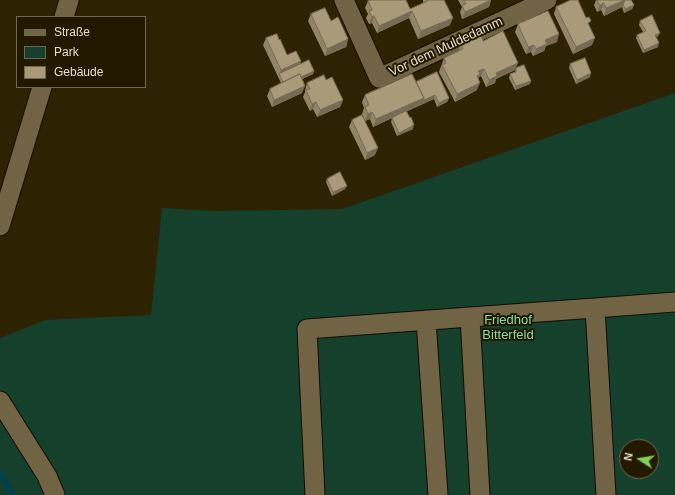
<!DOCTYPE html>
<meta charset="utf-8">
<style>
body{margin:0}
#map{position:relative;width:675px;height:495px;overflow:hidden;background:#2d2202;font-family:Helvetica,sans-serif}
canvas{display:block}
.legend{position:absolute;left:16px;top:16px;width:130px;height:72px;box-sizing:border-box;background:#231800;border:1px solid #706752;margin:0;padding:5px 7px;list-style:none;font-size:12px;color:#e4ddcc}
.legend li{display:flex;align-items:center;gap:8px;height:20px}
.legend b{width:20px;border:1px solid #706752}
.north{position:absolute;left:619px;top:439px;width:40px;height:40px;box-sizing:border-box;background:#231800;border:1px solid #706752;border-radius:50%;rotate:282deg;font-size:11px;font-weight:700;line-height:16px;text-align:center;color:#e4ddcc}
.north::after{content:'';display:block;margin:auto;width:14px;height:18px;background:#7dd154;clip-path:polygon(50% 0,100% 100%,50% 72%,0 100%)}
</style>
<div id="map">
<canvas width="675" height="495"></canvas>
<ul class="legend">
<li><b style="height:5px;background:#716444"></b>Straße</li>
<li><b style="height:11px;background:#14402c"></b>Park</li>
<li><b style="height:11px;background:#a99b79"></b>Gebäude</li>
</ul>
<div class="north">N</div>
</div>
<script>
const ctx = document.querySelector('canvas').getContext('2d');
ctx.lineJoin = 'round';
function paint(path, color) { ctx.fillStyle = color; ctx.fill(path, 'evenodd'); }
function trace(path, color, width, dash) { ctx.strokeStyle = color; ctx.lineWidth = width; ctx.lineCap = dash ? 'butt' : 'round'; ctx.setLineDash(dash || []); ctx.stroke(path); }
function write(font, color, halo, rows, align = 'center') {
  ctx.font = font + ' Helvetica,sans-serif'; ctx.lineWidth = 4; ctx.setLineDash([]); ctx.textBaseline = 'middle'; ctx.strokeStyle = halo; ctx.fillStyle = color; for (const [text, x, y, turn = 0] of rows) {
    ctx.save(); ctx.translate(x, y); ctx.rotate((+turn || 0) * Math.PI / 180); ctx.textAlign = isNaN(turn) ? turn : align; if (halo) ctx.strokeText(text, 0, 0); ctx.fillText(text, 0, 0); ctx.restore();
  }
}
const green = new Path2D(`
 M675,93V495H0V338L45,320L151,315L162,208L216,211L342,209ZM627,447H651V471H627Z`);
const stream = new Path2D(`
 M0,473L13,495`);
const minor = new Path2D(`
 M344,0L379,78L547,0
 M64,17L69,0
 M0,226L42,87
 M426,320L438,495
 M0,401L47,476L55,495
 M315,495L307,329L470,317
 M480,495L470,317L595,308
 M606,495L595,308L675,302`);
const wall = new Path2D(`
 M423,0H444L450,25L418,39L409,18L377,33L372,23L369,24L366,18L368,14L365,8L368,1L410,9L423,3Z
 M458,0H491L489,7L462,19L460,12L462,7Z
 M596,0H631L634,5L632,9L624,13L622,7L604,16L601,10L597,12L594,5Z
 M556,7L589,26L592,45L573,54L554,14Z
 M311,14L331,21L348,39L346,47L325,56L308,21Z
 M640,21L660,33L658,36L656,37L658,47L643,53L636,38L637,35L643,32L639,25Z
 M518,24L557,42L546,46L544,51L533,56L531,52L526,54L515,32Z
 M266,38L279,40L287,55L301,61L299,65L314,71L313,74L302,79V93L272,107L267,96L270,89L281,83L263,45Z
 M483,41L515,70L496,79L495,83L486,87L481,76L479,77L478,79L477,90L455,102L439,72L444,58L458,52L461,44Z
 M570,64L590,77L576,84L569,68Z
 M516,68L531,81L530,84L515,90L509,78L510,74L515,72Z
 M326,80L343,100L340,107L317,117L313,109L310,111L303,97L305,92V90L307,83Z
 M416,82L449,98L447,102L437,107L434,99L407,111L413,129L397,136L391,122L392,118L400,114L373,127L370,119L365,121L362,114L364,108L362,102L365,95Z
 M352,120L375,155L365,160L349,127Z
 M327,179L345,189L332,196L326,182Z`);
const shadedWall = new Path2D(`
 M491,0L489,7L462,19L465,12Z
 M625,0L622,7L604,16L606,8Z
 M604,3L601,10L597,12L600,5Z
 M634,5L632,9L624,13L625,9Z
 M412,11L409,18L377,33L379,26Z
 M374,16L372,23L369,24L372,17Z
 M453,18L450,25L418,39L421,31Z
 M660,33L658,36L654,38L655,35Z
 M559,34L557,42L546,46L544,51L533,56L536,49L545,40Z
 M595,38L592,45L573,54L576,47Z
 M348,39L346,47L325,56L327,49Z
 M659,43L658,47L643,53L644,50Z
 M534,45L531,52L526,54L528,47Z
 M301,61L298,68L279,74L281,70Z
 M518,63L515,70L496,79L495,83L486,87L489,80L496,73Z
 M484,69L481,76L479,77L477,81L474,83L478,71Z
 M314,71L313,74L283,88L284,84Z
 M591,73L590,77L576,84L577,80Z
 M531,81L530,84L515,90L516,86Z
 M480,83L477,90L455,102L457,94Z
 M305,86L302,93L272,107L274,100Z
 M435,95L434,99L373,127L376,119L424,98Z
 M449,98L447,102L437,107L439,103Z
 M343,100L340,107L317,117L320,110Z
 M316,102L313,109L310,111L312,104Z
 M372,112L370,119L365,121L368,114Z
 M414,125L413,129L397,136L399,133Z
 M378,148L375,155L365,160L367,153Z
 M347,186L345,189L332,196L333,192Z`);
const building = new Path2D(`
 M371,0H406L410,9L428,1L427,0H444L453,18L421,31L412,11L379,26L374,16L372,17L369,11L372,10L368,1Z
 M464,0H491L465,12L462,5L466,4Z
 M571,0H578L586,18L589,17L591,21L588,23L595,38L576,47L556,7Z
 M597,0H625L606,8L604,3L600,5Z
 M625,0H631L634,5L625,9L623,4L624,3Z
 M325,8L331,21L338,17L348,39L327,49L311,14Z
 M548,11L559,34L545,40L547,44L536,49L534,45L528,47L518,24Z
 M652,15L660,33L655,35L659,43L644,50L637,35L646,31L640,21Z
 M503,31L518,63L496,73L497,76L489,80L484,69L478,71L480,74L477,76L480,83L457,94L442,65L446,63L444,58L463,49L461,44L481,35L483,41Z
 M277,34L279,40L280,39L287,55L296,51L301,61L281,70L266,38Z
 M585,58L591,73L577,80L570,64Z
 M309,60L314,71L301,77L300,74L283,82L279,74Z
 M524,65L531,81L516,86L510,74L516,72V68Z
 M437,72L449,98L439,103L435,95L422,101L424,98L416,82Z
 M300,74L305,86L274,100L270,89Z
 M412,74L424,98L376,119L372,112L368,114L365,107L369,105L365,95Z
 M324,75L326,80L332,77L343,100L320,110L316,102L312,104L306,90L310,89L307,83Z
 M406,111L410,118L411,117L414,125L399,133L392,118Z
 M362,115L378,148L367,153L352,120Z
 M340,172L347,186L333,192L327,179Z`);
const streetNames = [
 ["Vor dem Muldedamm",446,47,-25]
];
const parkNames = [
 ["Friedhof",508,320],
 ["Bitterfeld",508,335]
];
paint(green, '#14402c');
trace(stream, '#004052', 5.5);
trace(minor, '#140b00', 21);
trace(minor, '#716444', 19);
paint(wall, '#918568');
paint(shadedWall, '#766c55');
paint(building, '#a99b79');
trace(building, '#766c55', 1);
write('13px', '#e4ddcc', '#231800', streetNames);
write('13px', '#80dcad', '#231800', parkNames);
</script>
